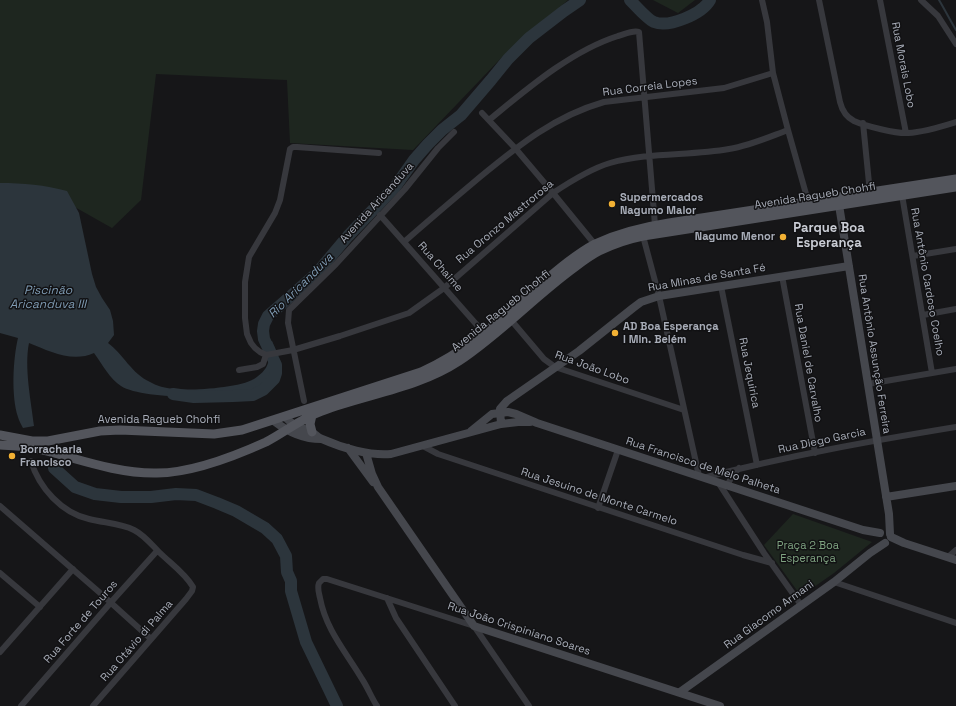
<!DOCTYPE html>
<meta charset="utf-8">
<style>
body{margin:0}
canvas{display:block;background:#161618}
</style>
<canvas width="956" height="706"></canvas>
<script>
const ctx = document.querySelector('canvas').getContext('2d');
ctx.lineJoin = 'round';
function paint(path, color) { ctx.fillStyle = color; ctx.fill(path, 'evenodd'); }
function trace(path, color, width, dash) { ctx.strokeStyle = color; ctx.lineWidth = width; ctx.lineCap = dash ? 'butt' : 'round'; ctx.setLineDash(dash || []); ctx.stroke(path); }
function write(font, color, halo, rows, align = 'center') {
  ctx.font = font + ' "Space Grotesk",sans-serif'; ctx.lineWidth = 3; ctx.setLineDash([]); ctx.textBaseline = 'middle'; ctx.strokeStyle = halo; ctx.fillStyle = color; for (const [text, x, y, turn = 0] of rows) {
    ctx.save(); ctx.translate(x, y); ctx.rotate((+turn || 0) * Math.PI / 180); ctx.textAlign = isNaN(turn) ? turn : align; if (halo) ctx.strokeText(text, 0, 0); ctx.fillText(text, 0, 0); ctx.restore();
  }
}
const green = new Path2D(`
 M0,0H568L503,56L413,150L290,143L287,80L156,74L141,200L112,228L73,206L29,219L0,183Z
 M653,0H695L678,13Z
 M793,514L872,542L834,573L801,596L764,545Z`);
const water = new Path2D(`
 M0,183C23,183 45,185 67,191L79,213L92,274L96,287L102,298L110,310L113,321L114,335L108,343C123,354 132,374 150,382C157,386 165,388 173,389C191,391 239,388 254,379C260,375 266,370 268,363C271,356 268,349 265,343L272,341C276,350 282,361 277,370C272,380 259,389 248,392C223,398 143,400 121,386C110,379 102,364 94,353C72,363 49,351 29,343C24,367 31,401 34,426L23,428C21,424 19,421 18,417C11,396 13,359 18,338L0,333Z`);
const stream = new Path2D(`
 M939,0C945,10 950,20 956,30`);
const river = new Path2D(`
 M630,0C635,5 647,19 654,22C669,28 702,14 710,0
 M173,394L194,397L233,396L253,395L263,390L274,379L276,373V365L264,339L263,331L264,324L268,316L316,274L348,236L395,187L414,160L428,144L442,130L461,115L491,80L508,59L529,38L564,11L580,0
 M54,468L75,487L95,494L121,497H151L176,494L196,495L217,503L236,511L265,528L277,539L286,556L287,572L291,581V591L306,642L337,706`);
const street = new Path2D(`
 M762,0L767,22L773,73L788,130L808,201
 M819,0L840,102C842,110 846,117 854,121C865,126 897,134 908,133C924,132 940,127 956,122
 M880,0L906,133
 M921,0L938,16L956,44
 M482,113L515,148L553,193L597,247
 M489,120C527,89 571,51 618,36C625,34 633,30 639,32L655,225
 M863,123L870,193
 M379,153L297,147H293L290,149L280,200L275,213L249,257L245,282V318L247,334L251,343L255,348L260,352L266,355L293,350L340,336L409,313L444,288L553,193C571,181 590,169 610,163C649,152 690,156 729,149C749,146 769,137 788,130
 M902,195L932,373
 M380,215L484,333
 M643,236L659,296L699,476
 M404,242C429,220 455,198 480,177C519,145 555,116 604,102L724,88L773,73
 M913,256L956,249
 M782,276L815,453
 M721,286L757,465
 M923,315L956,309
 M511,320L544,359L555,367L684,410
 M239,370L257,367L263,364L266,355
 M868,384L956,369
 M304,401L288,323L289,310L336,264L405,189L438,148L454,132
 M423,446L438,454L743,555L772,563
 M31,461C39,488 62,513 89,519C104,523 120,523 134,530C144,535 151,544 159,552C170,563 185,573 193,587L192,591L186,599L93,706
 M703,478C786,456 871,441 956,427
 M718,482L764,553L801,605
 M727,486L732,476L739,468
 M0,506L99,592L151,639
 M598,508L618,450
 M948,557L956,550
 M0,573L40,607
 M834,582L956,623
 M387,598L396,618L455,706
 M0,652L73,569
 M21,706L113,600L157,551
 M377,706C371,697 368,688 362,679C346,652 326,630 320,598C319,593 317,588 319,583L323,579H327L474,626L529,706`);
const secondary = new Path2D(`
 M838,199L889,514L890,534
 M285,417C296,428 299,426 312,432C315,434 318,438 322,439C342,448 370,456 391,454L501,424L518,422H530
 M274,421C288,432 303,439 321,439
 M501,424L500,409L507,401L579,351L633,308L641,302L659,296L849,266
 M471,431L492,414L508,412L516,414L537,423L863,530L880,533
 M348,448L373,482
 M366,453L372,474L378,487L474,626L720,706
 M886,497L956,486
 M891,537L904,543L956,560
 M680,692L834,582L870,553L885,543`);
const primary = new Path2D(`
 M312,415L310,424L312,432
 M0,435L32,441H48L100,431L120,430L214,434L242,430L421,372C466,352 498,322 534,290C553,274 573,256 595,244C619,233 643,227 669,223L956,179
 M0,445C14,446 29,446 42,450C79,459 115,473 154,473C188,474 235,456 266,442C285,432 302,418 322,411C367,394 418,388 459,361C501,333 535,296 575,267C583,261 591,255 599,251C613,244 628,239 643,236L956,187`);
const markers = [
 [612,204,4,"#f2b134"],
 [783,237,4,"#f2b134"],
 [615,333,4,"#f2b134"],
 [12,456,4,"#f2b134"]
];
const streetNames = [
 ["Rua Morais Lobo",903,65,79],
 ["Rua Correia Lopes",650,87,-7],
 ["Avenida Ragueb Chohfi",815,196,-9],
 ["Avenida Aricanduva",377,203,-48],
 ["Rua Oronzo Mastrorosa",505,222,-40],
 ["Rua Chaime",440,267,49],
 ["Rua Minas de Santa Fé",707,278,-10],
 ["Rua Antônio Cardoso Coelho",927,282,80],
 ["Avenida Ragueb Chohfi",501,311,-39],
 ["Rua Antônio Assunção Ferreira",874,354,81],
 ["Rua Daniel de Carvalho",808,363,80],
 ["Rua João Lobo",592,368,20],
 ["Rua Jequirica",749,373,79],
 ["Avenida Ragueb Chohfi",159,420],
 ["Rua Diego Garcia",822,441,-12],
 ["Rua Francisco de Melo Palheta",703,466,18],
 ["Rua Jesuino de Monte Carmelo",599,497,18],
 ["Rua Giacomo Armani",769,615,-36],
 ["Rua Forte de Touros",81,622,-49],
 ["Rua João Crispiniano Soares",519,629,18],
 ["Rua Otávio di Palma",137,641,-49]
];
const poiNames = [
 ["Supermercados",620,198],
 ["Nagumo Maior",620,211],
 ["Nagumo Menor",775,237,"right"],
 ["AD Boa Esperança",623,327],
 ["I Min. Belém",623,340],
 ["Borracharia",20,450],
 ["Francisco",20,463]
];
const parkNames = [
 ["Praça 2 Boa",808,546],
 ["Esperança",808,559]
];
const waterNames = [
 ["Rio Aricanduva",301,286,-45],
 ["Piscinão",48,291],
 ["Aricanduva III",48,305]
];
const quarterNames = [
 ["Parque Boa",829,228],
 ["Esperança",829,243]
];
paint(green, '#1e261f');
paint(water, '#2c353c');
trace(stream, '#2c353c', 2);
trace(river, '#2c353c', 12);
trace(street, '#37383d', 6);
trace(secondary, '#45474d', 8);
trace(primary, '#53555c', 9);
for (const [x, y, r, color] of markers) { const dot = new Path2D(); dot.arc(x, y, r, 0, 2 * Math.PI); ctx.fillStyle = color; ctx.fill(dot); trace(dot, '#111113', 1.5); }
write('11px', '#a8adb8', '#111113', streetNames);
write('bold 11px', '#a8adb8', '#111113', poiNames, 'left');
write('11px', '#7fa381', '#111113', parkNames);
write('italic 12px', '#7f9bb3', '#111113', waterNames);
write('bold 13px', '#c9ccd4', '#111113', quarterNames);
</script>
